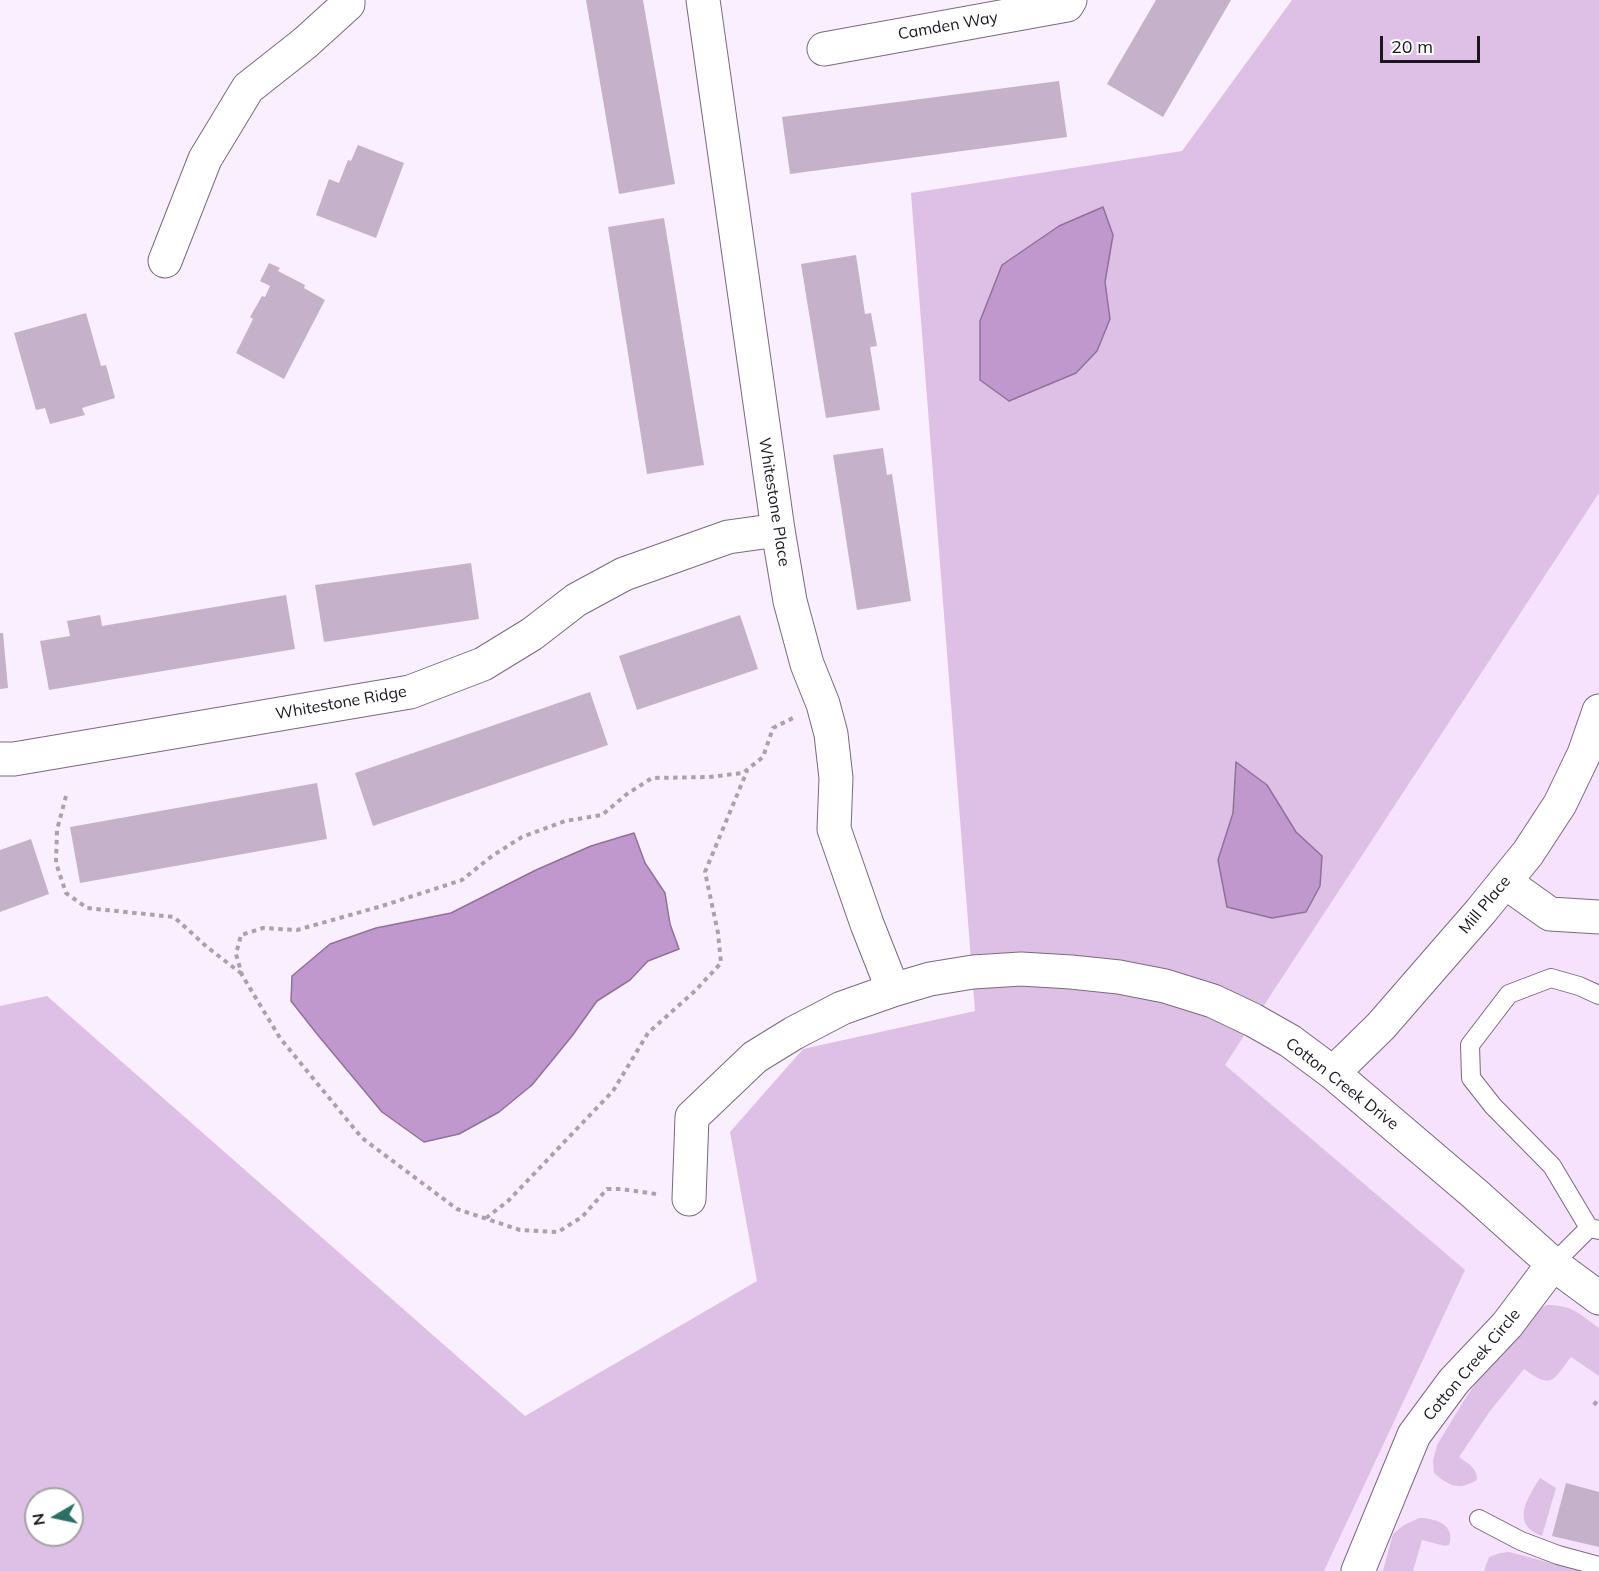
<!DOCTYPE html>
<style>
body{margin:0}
#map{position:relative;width:1599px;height:1571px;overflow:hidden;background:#faeffe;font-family:Mulish,sans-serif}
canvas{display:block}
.north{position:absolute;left:24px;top:1487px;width:60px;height:60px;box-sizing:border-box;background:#fff;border:2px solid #a4a2a5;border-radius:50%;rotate:261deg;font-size:16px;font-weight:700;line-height:24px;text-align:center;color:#1c161f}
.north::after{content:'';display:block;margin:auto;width:21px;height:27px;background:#2a7065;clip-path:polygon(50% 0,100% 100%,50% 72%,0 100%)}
.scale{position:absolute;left:1380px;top:36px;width:100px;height:27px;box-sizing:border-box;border:3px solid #1c161f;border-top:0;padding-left:8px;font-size:18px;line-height:21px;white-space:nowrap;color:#1c161f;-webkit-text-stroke:4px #fff;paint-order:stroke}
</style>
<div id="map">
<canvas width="1599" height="1571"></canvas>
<div class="north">N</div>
<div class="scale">20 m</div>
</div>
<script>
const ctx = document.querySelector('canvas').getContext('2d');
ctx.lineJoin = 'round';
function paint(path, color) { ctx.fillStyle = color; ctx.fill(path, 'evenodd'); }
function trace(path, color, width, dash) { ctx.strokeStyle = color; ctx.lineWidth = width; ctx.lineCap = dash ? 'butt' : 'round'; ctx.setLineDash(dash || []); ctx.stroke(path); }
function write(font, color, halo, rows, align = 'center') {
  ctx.font = font + ' Mulish,sans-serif'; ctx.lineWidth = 4.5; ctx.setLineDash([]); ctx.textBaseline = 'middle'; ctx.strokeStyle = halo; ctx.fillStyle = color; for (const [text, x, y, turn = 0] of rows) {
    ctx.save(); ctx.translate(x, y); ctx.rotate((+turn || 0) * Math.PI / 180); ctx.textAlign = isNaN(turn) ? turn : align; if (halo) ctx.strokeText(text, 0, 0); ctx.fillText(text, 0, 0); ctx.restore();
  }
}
const built = new Path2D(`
 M1599,493V1571H1324L1464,1270L1225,1065Z`);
const green = new Path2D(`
 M1292,0H1599V493L1225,1065L1465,1270L1324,1571H0V1006L47,996L525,1416L757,1281L730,1132L803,1049L975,1011L911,193L1182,151ZM36,1499H72V1535H36Z
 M1547,1305C1573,1305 1579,1314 1599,1328V1376L1571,1357C1552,1381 1553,1390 1524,1369L1490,1411L1459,1457C1468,1464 1477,1467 1477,1480C1459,1491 1449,1486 1434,1473L1433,1461L1437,1445L1465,1399L1496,1354L1536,1310Z
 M1540,1478L1556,1488L1542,1536C1510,1524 1527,1499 1540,1478Z
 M1419,1518C1436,1518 1456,1525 1449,1545L1445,1546L1422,1540L1413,1571H1383L1393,1534L1404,1525Z
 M1509,1552L1582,1571H1484L1489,1557L1500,1553Z`);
const water = new Path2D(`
 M1103,207L1113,235L1105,282L1110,319L1097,351L1076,373L1009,401L980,380V321L1002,265L1059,226Z
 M1236,762L1267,785L1296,832L1322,856L1320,886L1306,912L1272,918L1227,907L1218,860L1233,813Z
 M634,833L645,863L665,893L670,924L679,949L648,961L630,980L597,1001L572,1036L532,1085L499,1112L459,1134L424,1142L382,1112L317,1034L291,1001L292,976L330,944L376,928L451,913L536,870L591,846Z`);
const building = new Path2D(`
 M586,0H643L675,184L619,194Z
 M1156,0H1231L1163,117L1107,84Z
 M1059,81L1067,137L790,174L782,117Z
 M358,145L404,163L376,238L316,215L329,179L339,183L348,160L351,161Z
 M664,218L704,465L647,474L608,227Z
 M856,255L865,314L871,313L877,346L870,347L880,410L826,418L801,264Z
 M269,263L280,268L278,271L305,285L304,288L325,300L284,379L236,353L253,319L250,317L262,296L265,297L270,286L260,281Z
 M86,313L101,366L106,365L115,398L82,408L85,415L50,424L45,408L36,410L14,333Z
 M883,448L887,475L892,474L911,601L857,610L833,455Z
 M471,563L479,619L324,642L315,585Z
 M286,595L295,649L49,690L40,641L70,636L67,621L100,615L102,626Z
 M740,615L758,669L637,710L619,656Z
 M0,633H3L8,688L0,689Z
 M590,692L608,745L373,826L355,773Z
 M317,783L327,839L80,883L70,827Z
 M31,839L49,894L0,912V850Z
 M1566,1483L1599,1492V1547L1552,1536Z`);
const path = new Path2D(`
 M66,796L57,830L56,863L66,893L87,908L174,917L207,947L242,974
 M656,1194L621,1189H607L582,1217L558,1232L520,1230L457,1209L362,1138L280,1038L242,975L236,954L241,935L263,928L297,930L382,906L462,880L492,856L522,837L565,821L602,815L627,794L652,778L709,777L743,773L763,757L773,728L793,718
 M486,1218L508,1201L613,1091L648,1033L695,991L721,963L718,933L705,872L747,771
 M1594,1405L1599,1398`);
const lane = new Path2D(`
 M1599,995L1579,986L1551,978L1509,994L1470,1045L1471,1078L1493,1106L1552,1166L1589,1228L1599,1230
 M1553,1264L1589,1228
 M1479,1519L1521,1541L1558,1555L1599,1566`);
const street = new Path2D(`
 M703,0L778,530L790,601L807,664L823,704L831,734L836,778L834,829L867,924L893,990
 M824,49L1067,5L1070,0
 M165,261L205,159L248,88L305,43L348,4V0
 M0,759H14L410,692L483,664L532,634L576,600L624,574L728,537L778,530
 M1505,882L1550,914L1599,917
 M1333,1073L1381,1026L1481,911L1528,853L1560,804L1584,754L1599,711
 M689,1199L692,1117L755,1057L794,1033L842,1008L893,990L930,979L973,972L1021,969L1071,972L1119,977L1165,986L1213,1001L1253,1020L1290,1041L1333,1073L1475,1194L1553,1264L1599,1298
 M1358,1571L1414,1435L1454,1381L1507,1325L1553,1264`);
const streetNames = [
 ["Camden Way",948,26,-10],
 ["Whitestone Place",774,502,81],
 ["Whitestone Ridge",341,703,-10],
 ["Mill Place",1485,905,-50],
 ["Cotton Creek Drive",1342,1084,38],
 ["Cotton Creek Circle",1472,1365,-50]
];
paint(built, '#f6e2fc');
paint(green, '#dec0e7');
paint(water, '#c198ce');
trace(water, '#90719a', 1.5);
paint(building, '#c5b2ca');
trace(lane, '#7a697f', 20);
trace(street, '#7a697f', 35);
trace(path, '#aaa1ae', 4, [4.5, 4.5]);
trace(lane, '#fff', 18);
trace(street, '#fff', 33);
write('16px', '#1c161f', '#fff', streetNames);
</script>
